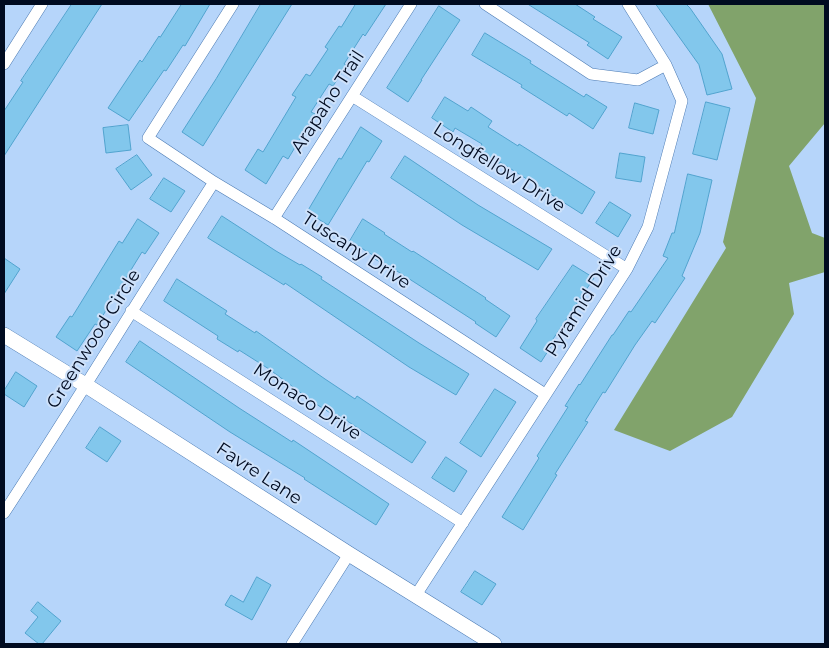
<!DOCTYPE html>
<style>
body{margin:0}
#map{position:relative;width:829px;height:648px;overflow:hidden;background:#b6d5fa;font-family:Montserrat,sans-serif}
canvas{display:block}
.frame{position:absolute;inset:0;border:5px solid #000b20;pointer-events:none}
</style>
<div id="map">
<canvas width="829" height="648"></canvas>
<div class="frame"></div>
</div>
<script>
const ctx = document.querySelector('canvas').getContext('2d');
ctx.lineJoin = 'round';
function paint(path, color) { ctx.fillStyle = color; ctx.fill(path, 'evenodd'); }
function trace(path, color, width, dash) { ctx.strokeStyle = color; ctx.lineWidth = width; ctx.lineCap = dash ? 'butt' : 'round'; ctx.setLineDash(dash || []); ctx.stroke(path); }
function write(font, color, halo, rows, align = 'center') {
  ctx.font = font + ' Montserrat,sans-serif'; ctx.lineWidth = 4; ctx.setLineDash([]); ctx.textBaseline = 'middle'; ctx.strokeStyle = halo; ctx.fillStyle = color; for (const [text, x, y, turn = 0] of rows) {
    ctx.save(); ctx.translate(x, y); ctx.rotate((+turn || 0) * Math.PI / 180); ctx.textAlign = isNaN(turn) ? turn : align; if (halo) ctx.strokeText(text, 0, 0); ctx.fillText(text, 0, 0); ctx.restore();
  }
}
const forest = new Path2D(`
 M708,4H825V123L789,166L812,233L825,238V272L789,283L794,314L732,417L670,451L614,430L726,248L723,242L756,98Z`);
const building = new Path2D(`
 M72,4H102L4,156V111L23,82L21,81Z
 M182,4H210L185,46L183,45L166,71L164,70L129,121L108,108L140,60L142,62L159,36L160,37Z
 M261,4H292L203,146L182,132L216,79Z
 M356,4H386L365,36L363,34L344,64L347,65L333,86L329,84L311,112L315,114L288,159L283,156L266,184L245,170L258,149L263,152L296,97L292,95L306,74L310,76L328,49L325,47L339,26L341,27Z
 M528,4H575L595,17L593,19L622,37L608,59L587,45L589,43Z
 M656,4H686L690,8L722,54L732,89L707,95L699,65Z
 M439,6L460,20L421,80H422L408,102L387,88Z
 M485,33L531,61L530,63L584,97L586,94L607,107L593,129L569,113L567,116L521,87L522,85L472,55Z
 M445,97L468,111L471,107L492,121L488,127L518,146L519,144L595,192L582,214L500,162L499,164L478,150L482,144L455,128L453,132L432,118Z
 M706,102L730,108L717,160L693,154Z
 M635,103L659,110L653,134L629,128Z
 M128,125L131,150L106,153L103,128Z
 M361,127L382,141L369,162L367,161L328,225L307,212L339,158L341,159Z
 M620,153L645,157L641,182L616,178Z
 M137,155L152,175L131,190L116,169Z
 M405,156L478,205L552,249L538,270L462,225L391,178Z
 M688,174L712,180L700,233L682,276L685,278L655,323L652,321L635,345L605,393L603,392L585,421L588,422L555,474L557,475L523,530L502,517L539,458L537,456L568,407L565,406L579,384L580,385L612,335H613L629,311L631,312L668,258L663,256L672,233H674Z
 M164,178L185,191L171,212L150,199Z
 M610,202L631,215L618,237L596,223Z
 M222,216L276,251L300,265L301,264L322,277L321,279L419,343L469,374L456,395L409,367L285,283L284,285L208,238Z
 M138,219L159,233L145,254L142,252L97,325L95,324L77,351L56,337L70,316L72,317L119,241L122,243Z
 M363,219L385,233L384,234L412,252L413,251L486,298L485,299L510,316L496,337L475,323L476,322L397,271L396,272L375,259L376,257L350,241Z
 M4,258L20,269L4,294Z
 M573,265L594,278L553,339L555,340L541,362L520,348L537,321L536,319Z
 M177,279L227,311L225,314L255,333L256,331L325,379L355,399L357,396L426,442L412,463L338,415L337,417L316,404L269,369L239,350L238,352L217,339L218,336L164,301Z
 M140,341L239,408L292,442L293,440L389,504L376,525L304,479L305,478L230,432L126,362Z
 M16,372L37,386L24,407L4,394V391Z
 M495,389L516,402L481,457L460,443Z
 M100,427L121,441L107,462L86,448Z
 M446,457L467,471L454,492L432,478Z
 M475,571L496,584L482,605L461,592Z
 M257,577L271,585L252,620L225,605L231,595L243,602Z
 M38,602L61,621L42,644H39L25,633L38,617L31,611Z`);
const minor = new Path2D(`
 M233,4L148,138L214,182L274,218L545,394
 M485,4L591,74L638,80L666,65
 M4,64L42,4
 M352,96L627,269
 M274,218L411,4
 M131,311L463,523
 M4,513C75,404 143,292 214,182
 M416,595L627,269L648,227L682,101L666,65L628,4
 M292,644L349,554`);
const tertiary = new Path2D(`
 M4,335L87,386L349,554L494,644`);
const streetNames = [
 ["Arapaho Trail",328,102,-57],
 ["Longfellow Drive",499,168,32],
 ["Tuscany Drive",356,251,33],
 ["Pyramid Drive",584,301,-58],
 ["Greenwood Circle",94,339,-58],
 ["Monaco Drive",307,402,33],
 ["Favre Lane",259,474,33]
];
paint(forest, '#81a36b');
paint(building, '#82c7ec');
trace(building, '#51a3ce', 1);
trace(minor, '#4b7ab3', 12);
trace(tertiary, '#4b7ab3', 16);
trace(minor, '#fff', 11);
trace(tertiary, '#fff', 15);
write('18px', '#000b20', '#cde1fa', streetNames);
</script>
